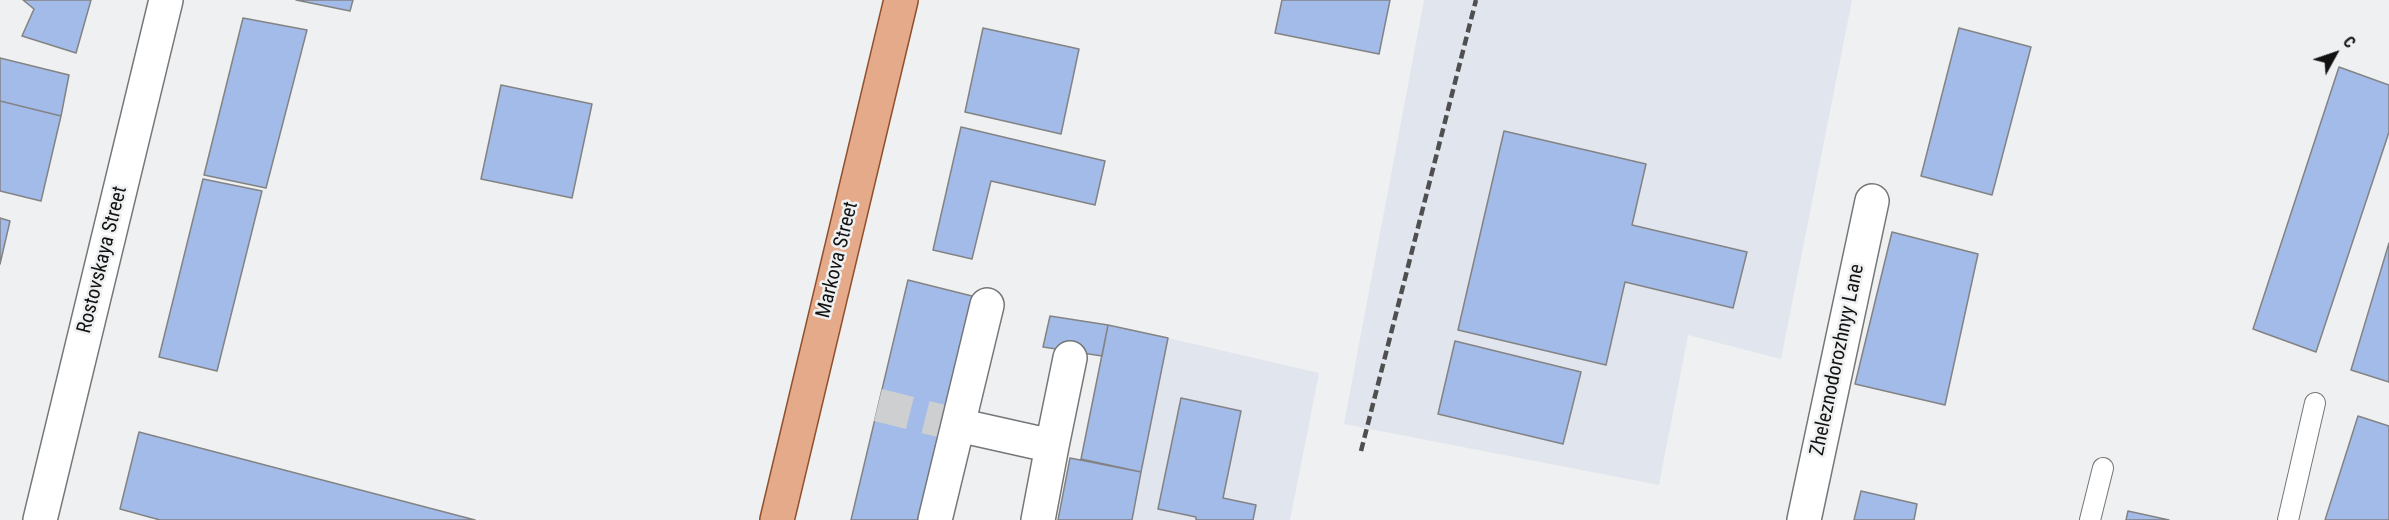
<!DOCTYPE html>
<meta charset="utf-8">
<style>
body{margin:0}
#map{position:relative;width:2389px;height:520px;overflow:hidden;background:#eff0f1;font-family:"Roboto Condensed",sans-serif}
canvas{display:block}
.north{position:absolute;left:2305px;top:24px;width:60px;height:60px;-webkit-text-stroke:4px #eff0f1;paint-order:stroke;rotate:50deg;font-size:16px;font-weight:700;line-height:24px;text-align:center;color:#121212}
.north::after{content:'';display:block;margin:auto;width:21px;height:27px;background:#121212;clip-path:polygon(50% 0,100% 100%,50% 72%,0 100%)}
</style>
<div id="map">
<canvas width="2389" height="520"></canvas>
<div class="north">С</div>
</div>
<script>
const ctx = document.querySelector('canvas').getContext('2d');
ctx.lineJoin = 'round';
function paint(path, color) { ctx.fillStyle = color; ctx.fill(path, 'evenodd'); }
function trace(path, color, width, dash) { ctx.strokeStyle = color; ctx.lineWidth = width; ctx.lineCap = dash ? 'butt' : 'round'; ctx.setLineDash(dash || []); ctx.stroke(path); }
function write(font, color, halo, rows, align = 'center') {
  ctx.font = font + ' "Roboto Condensed",sans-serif'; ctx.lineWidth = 5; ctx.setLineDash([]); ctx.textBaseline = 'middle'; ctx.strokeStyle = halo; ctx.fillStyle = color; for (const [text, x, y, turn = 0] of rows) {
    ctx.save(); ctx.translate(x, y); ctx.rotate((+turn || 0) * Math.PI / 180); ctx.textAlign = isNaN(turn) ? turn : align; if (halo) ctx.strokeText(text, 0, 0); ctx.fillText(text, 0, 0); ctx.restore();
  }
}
const built = new Path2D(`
 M1424,0H1852L1781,359L1688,335L1659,485L1344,424Z
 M1168,338L1319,373L1290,520H1132Z`);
const building = new Path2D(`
 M23,0H91L76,53L22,36L34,9Z
 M296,0H353L350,11Z
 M1282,0H1390L1379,54L1275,33Z
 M243,18L307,30L266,188L204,175Z
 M983,28L1079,49L1061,134L965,112Z
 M1959,28L2031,47L1992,195L1921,176Z
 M0,58L69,75L61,116L0,101Z
 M2339,67L2389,85V132L2316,352L2253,329Z
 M501,85L592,104L572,198L481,179Z
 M0,101L61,116L41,201L0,191Z
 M961,127L1105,161L1095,205L991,181L972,259L933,250Z
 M1504,131L1646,164L1632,225L1747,252L1733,308L1625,282L1606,365L1458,330Z
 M203,179L262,191L217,371L159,357Z
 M0,218L10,221L0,264Z
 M1892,232L1978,254L1945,405L1855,384Z
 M2389,243V382L2351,370Z
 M908,280L976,297L923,520H851Z
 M1050,316L1108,325L1102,356L1043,347Z
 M1108,325L1168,338L1141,472L1081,459Z
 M1455,341L1581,372L1563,444L1438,414Z
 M1181,398L1241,411L1223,498L1256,505L1253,520H1196V517L1158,509Z
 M2358,416L2389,426V520H2325Z
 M139,432L475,520H160L120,509Z
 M1070,458L1141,472L1132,520H1058Z
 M1861,491L1917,504L1914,520H1854Z
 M2128,511L2169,520H2126Z`);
const streetTunnel = new Path2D(`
 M878,405L958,425`);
const lane = new Path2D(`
 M2090,520L2103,468
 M2288,520L2315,403`);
const street = new Path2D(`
 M958,425L1052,446L1038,520
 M1052,446L1070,358
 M40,520L166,0
 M935,520L987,305
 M1804,520L1872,201`);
const primary = new Path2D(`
 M777,520L901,0`);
const rail = new Path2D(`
 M1361,451L1476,0`);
const streetNames = [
 ["Rostovskaya Street",103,260,-76],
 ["Markova Street",838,260,-76],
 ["Zheleznodorozhnyy Lane",1838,360,-78]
];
paint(built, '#e1e5ed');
paint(building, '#a3bbe8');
trace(building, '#838384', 1.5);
trace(streetTunnel, '#cecfd0', 33, [33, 16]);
trace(lane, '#757677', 22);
trace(street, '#757677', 36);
trace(primary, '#90502d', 36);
trace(lane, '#fff', 20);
trace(street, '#fff', 33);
trace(primary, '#e5aa89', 33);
trace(rail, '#4f4f4f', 4.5, [9, 4.5]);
write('20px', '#121212', '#eff0f1', streetNames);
</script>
